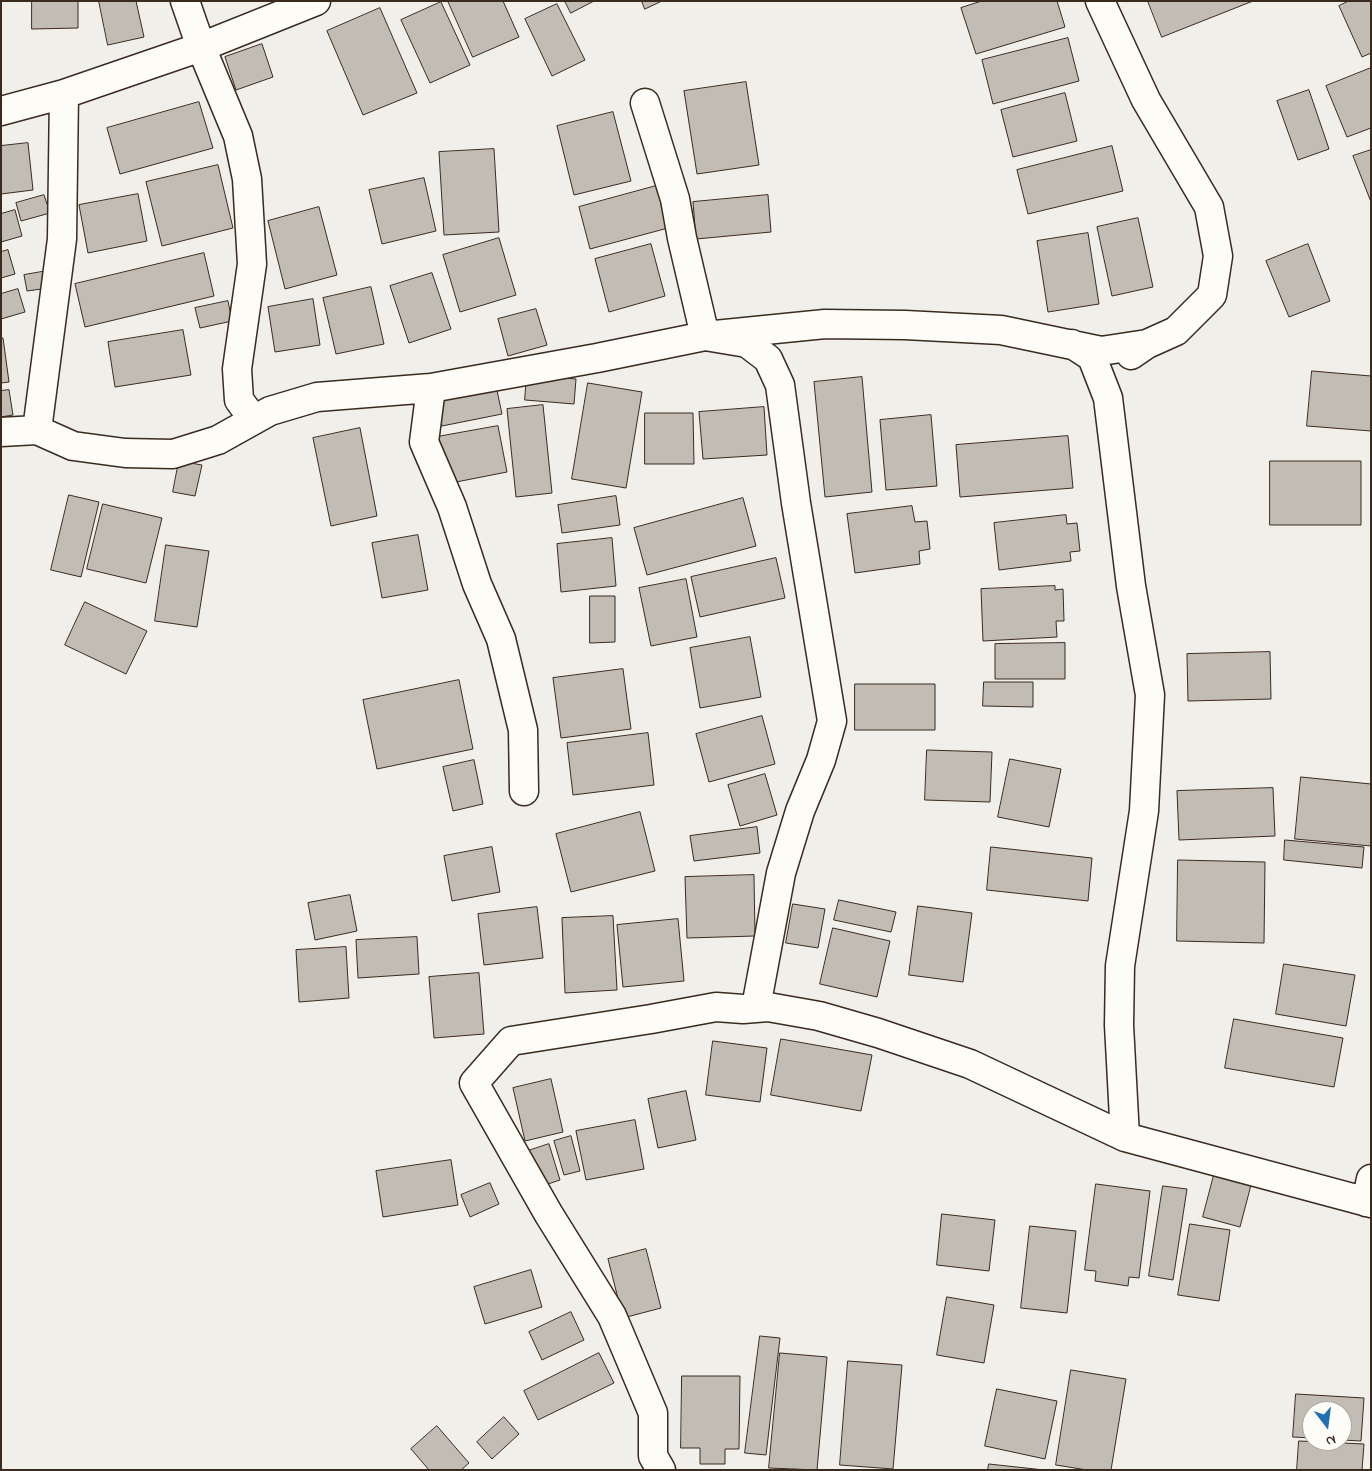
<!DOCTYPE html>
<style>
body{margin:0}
#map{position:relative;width:1372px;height:1471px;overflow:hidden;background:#f1efea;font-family:"Indie Flower",sans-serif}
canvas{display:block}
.frame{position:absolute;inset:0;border:2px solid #3b2a1e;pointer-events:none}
.north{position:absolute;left:1302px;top:1401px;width:50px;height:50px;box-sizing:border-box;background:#fdfcf7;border:1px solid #afa8a0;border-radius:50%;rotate:165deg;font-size:14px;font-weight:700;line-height:20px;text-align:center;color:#3b2a1e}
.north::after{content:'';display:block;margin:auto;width:18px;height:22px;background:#1f6fb2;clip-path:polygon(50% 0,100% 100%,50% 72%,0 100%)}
</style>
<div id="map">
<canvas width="1372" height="1471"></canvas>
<div class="frame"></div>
<div class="north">N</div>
</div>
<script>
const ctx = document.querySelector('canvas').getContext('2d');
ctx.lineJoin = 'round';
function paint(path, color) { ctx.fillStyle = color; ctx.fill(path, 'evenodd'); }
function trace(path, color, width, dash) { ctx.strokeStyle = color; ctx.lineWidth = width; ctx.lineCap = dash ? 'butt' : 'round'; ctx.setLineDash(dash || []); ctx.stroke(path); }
const building = new Path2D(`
 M32,1H78V28L32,29Z
 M99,1H136L144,37L108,45Z
 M448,1H503L519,37L473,57Z
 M565,1H594L571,13Z
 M642,1H662L645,9Z
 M982,1H1057L1065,27L976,54L961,8Z
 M1148,1H1253L1162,37Z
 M1349,1H1371V53L1362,57L1339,6Z
 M441,2L470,65L430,83L401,20Z
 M557,4L585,60L552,76L525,19Z
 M380,8L417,93L363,115L327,31Z
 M1068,38L1079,81L993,104L982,60Z
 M262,44L273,77L236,90L225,57Z
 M1371,68V128L1347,137L1326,86Z
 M746,82L759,165L697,174L684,91Z
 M1309,90L1329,149L1298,160L1277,101Z
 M1065,93L1077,141L1013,157L1001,110Z
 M199,102L213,148L120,174L107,128Z
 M613,112L631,181L574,195L557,126Z
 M28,143L33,190L1,194V146Z
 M1112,146L1123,191L1028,214L1017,170Z
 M494,149L499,232L444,235L439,152Z
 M1371,150V202L1353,156Z
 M218,165L233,228L162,246L146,182Z
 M424,178L436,231L382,244L369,190Z
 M656,186L668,228L590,249L579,207Z
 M138,194L147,241L88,253L79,205Z
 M44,195L50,213L21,221L16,203Z
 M768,195L771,232L696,239L693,202Z
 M319,207L337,275L285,289L268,221Z
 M15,210L22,236L1,242V214Z
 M1138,218L1153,287L1112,296L1097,227Z
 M1088,233L1099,304L1048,312L1037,241Z
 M499,238L516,295L460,312L443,255Z
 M651,244L665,296L609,312L595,259Z
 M1308,244L1330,301L1289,317L1266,261Z
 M8,250L15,274L1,278V252Z
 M204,253L214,296L85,327L75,284Z
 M47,271L49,288L27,291L24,275Z
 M432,273L451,329L409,343L390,286Z
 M371,287L384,344L336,354L323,298Z
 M18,289L25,312L1,319V294Z
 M313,299L320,345L275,352L268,307Z
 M228,301L232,321L200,328L195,308Z
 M536,309L547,345L508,356L498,319Z
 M183,330L191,375L115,387L108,342Z
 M1,338H3L9,382L1,383Z
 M1312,371L1371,376V431L1307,426Z
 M527,375L576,379L574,404L525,400Z
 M862,377L872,492L825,497L814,382Z
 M495,381L502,414L442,426L435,393Z
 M588,383L642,392L626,488L572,479Z
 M9,390L13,415L1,417V391Z
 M543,405L552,493L516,497L507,409Z
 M764,407L767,455L703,459L699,412Z
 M645,413H693L694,464H645Z
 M931,415L937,486L886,490L880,420Z
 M498,426L507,472L446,484L437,437Z
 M360,428L377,516L331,526L313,438Z
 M1068,436L1073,488L960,497L956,445Z
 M179,461L202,465L195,496L173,492Z
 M1270,461H1361V525H1270Z
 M69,495L99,502L81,577L51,570Z
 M616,496L620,525L562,533L558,505Z
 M743,498L756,546L647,575L634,528Z
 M103,504L162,518L146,583L87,569Z
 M912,506L915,522L927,521L930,549L919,551L920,564L855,573L847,514Z
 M1066,515L1067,524L1077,523L1080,551L1070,552L1071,561L999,570L994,523Z
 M418,535L428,590L382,598L372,543Z
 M612,538L616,586L561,592L557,544Z
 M166,545L209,551L197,627L155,621Z
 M776,558L785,598L700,617L691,577Z
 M686,579L697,637L651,646L639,588Z
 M1055,586V590L1063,589L1064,621H1056L1057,637L983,641L981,589Z
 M590,596H615V642L590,643Z
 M85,602L147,631L126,674L65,645Z
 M750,637L761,697L700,708L690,648Z
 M1065,643V679H995V644Z
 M1270,652L1271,699L1188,701L1187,654Z
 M623,669L631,729L561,738L553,678Z
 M459,680L473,749L377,769L363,700Z
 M984,682H1033V707L983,706Z
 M855,684H935V730H855Z
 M762,716L775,764L709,782L696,734Z
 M648,733L654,785L573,795L567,743Z
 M927,750L992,752L990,802L925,800Z
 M1010,759L1061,769L1049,827L998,817Z
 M474,760L483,804L453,811L443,767Z
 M765,774L777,815L740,826L728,785Z
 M1301,777L1371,784V846L1295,839Z
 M1273,788L1275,836L1179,840L1177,791Z
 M640,812L655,871L571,892L556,834Z
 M757,827L760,853L694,861L690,836Z
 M1285,840L1364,847L1362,868L1284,860Z
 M492,847L500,892L452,901L444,856Z
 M991,847L1092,858L1088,901L987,890Z
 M1178,860L1265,862L1264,943L1177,941Z
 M754,875L755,936L687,938L685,877Z
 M350,895L357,931L315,940L308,903Z
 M839,900L896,912L891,932L834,920Z
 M793,904L825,909L818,948L786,943Z
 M918,906L972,913L963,982L909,975Z
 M537,907L543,958L484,965L478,914Z
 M613,916L617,990L565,993L562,918Z
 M678,919L684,981L623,987L617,925Z
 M833,928L890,941L877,997L820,984Z
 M417,937L419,974L358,978L356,940Z
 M346,947L349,998L299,1002L296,950Z
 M1284,964L1355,975L1346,1026L1276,1014Z
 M479,973L484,1034L434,1038L429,977Z
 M1234,1019L1343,1038L1334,1087L1225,1068Z
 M781,1039L872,1055L861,1111L771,1095Z
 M713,1041L767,1048L760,1102L706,1095Z
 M551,1079L563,1132L525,1141L513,1088Z
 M686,1091L696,1140L658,1148L648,1099Z
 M635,1120L644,1169L586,1180L576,1131Z
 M571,1136L580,1171L564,1175L554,1141Z
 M549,1144L560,1180L539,1187L528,1151Z
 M451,1160L458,1205L383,1217L376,1171Z
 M1214,1175L1251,1185L1240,1227L1203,1217Z
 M490,1183L499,1204L470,1217L461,1195Z
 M1096,1184L1150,1191L1139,1278L1129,1277L1128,1286L1095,1281L1096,1271L1085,1270Z
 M1163,1186L1187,1189L1173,1280L1149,1276Z
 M942,1214L995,1220L989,1271L937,1265Z
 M1190,1224L1230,1230L1219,1301L1178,1295Z
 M1030,1226L1076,1231L1067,1313L1021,1308Z
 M646,1249L661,1308L623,1318L608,1259Z
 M531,1270L542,1307L485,1324L474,1287Z
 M947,1297L994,1305L984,1363L937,1355Z
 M571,1312L584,1340L542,1360L529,1332Z
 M760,1336L780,1338L766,1455L745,1453Z
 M599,1353L614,1383L538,1420L524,1391Z
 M780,1353L827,1357L817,1470L769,1468Z
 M848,1361L902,1365L893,1469L840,1465Z
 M1071,1370L1126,1379L1111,1470H1087L1056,1465Z
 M682,1376H740L739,1449H725V1464H700V1448H681Z
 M997,1389L1057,1401L1045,1459L985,1446Z
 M1296,1394L1364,1398L1361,1441L1342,1440V1411H1312V1438L1293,1437Z
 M504,1417L519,1434L492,1459L477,1442Z
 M437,1426L469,1463L461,1470H429L411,1449Z
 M1299,1441L1364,1444L1362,1470H1297Z
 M989,1464L1044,1470H988Z`);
const minor = new Path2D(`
 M185,1L201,47L238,136L247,179L252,264L237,369L239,400L254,420
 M1100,1L1146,100L1209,207L1218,256L1212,295L1176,331L1147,344L1131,355
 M645,103L675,199L682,238L705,336L747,343L768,359L780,385L796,503L832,721L821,760L800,811L781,873L756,1007
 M1,111L64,94L201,47L316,1
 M1072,344L1092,357L1108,398L1131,586L1150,695L1144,811L1120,966L1119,1025L1125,1137
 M431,388L424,442L452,507L477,584L501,639L523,730L524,791
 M37,430L62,239L64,94
 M1,432L37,430L73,446L125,453L173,454L218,440L270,411L317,397L431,388L597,358L705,336L825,324L905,325L1001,330L1101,351L1147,344
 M1366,1202L1371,1179
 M661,1470L653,1456V1413L612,1316L548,1213L474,1083L511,1041L651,1019L716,1007L743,1009L768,1007L819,1016L878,1033L970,1064L1125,1137L1371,1203`);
paint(building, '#c1bcb4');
trace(building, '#3b2a1e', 1);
trace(minor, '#3b2a1e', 31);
trace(minor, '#fdfcf7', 28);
</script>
